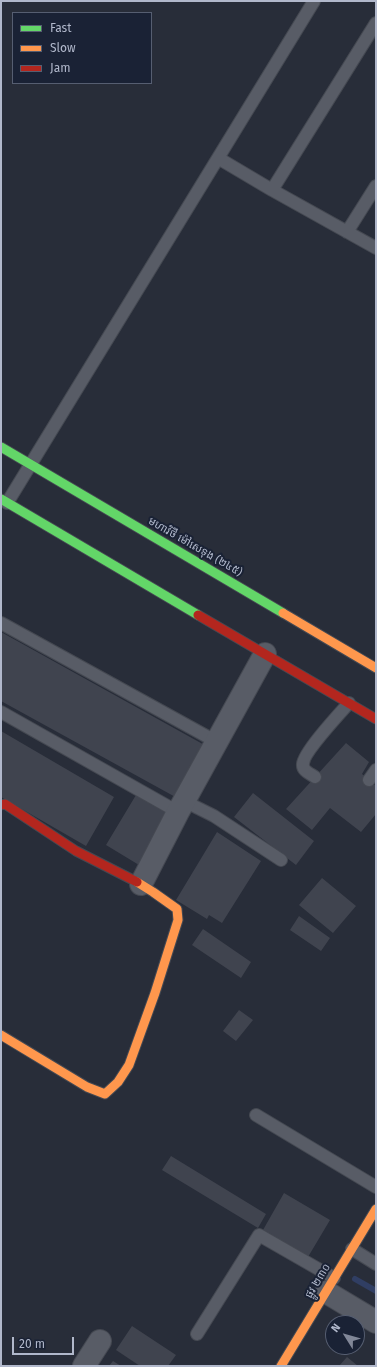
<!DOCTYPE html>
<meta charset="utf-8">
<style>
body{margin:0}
#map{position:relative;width:377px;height:1367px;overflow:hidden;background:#282d39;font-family:"Fira Sans",sans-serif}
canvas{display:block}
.frame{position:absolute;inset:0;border:2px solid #b1b8cb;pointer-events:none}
.legend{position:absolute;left:12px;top:12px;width:140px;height:72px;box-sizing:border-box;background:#1a2235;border:1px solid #565e71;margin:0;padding:5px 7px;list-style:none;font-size:12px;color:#b1b8cb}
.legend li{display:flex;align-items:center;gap:8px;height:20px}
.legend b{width:20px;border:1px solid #565e71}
.north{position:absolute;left:325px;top:1315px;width:40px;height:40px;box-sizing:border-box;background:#1a2235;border:1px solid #565e71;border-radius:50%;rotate:307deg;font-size:11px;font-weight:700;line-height:16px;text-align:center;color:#b1b8cb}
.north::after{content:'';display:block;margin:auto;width:14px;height:18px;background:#818798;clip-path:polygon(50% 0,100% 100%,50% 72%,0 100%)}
.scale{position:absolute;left:12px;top:1337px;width:62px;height:18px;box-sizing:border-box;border:2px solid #b1b8cb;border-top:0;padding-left:5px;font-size:12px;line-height:14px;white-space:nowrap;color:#b1b8cb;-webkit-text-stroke:3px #1a2235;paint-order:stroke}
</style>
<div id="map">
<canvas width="377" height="1367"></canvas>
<div class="frame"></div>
<ul class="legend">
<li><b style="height:5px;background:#63d668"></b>Fast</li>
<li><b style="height:5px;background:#ff974d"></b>Slow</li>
<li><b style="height:5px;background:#b3261e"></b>Jam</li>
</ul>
<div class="north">N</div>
<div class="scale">20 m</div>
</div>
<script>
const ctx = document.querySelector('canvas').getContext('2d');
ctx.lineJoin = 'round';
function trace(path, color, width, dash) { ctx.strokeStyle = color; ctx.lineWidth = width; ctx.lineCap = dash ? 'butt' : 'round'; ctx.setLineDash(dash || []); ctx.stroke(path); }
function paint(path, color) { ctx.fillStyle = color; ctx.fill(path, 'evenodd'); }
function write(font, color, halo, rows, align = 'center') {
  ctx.font = font + ' "Fira Sans","Noto Sans Khmer",sans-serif'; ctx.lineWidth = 4; ctx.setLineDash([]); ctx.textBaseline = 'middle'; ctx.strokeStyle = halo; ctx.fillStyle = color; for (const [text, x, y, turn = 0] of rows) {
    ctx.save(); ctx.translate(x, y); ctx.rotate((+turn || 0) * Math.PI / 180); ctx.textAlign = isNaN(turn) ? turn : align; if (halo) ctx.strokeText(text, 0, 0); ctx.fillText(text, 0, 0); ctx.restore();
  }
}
const stream = new Path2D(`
 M355,1279L376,1291`);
const building = new Path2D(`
 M1,632L208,747L179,799L1,701Z
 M1,731L114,797L86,846L1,797Z
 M346,743L369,762L362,774L376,786V814L361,832L330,808L312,830L286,809Z
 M253,793L314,841L296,865L234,817Z
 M136,795L169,814L139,865L106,845Z
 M217,832L261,861L222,923L209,915L207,919L176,900Z
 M322,878L356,906L333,933L299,905Z
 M299,916L330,938L321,951L290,930Z
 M203,929L251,962L241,978L192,945Z
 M239,1010L253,1020L236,1041L223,1031Z
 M171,1156L266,1214L258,1228L162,1170Z
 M284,1193L330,1220L308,1257L263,1230Z
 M132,1326L176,1355L168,1366H140L116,1350Z
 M347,1357L358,1366H339Z
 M113,1361L121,1366H109Z`);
const lane = new Path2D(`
 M218,158L272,190L376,248
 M272,190L376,23
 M347,232L376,186
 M7,503L314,1
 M1,623L217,742
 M1,712L178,812
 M315,777C311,774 302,771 303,764C303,753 340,713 349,703
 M369,780L376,770
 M184,801L214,816L281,860
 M256,1115L376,1187
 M352,1249L376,1264
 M197,1334L259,1235L334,1278`);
const street = new Path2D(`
 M141,884L178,812L265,654
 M326,1292L376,1322
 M84,1366L100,1341`);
const fast = new Path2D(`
 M1,447L283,613
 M1,499L198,615`);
const slow = new Path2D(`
 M283,613L376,668
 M1,1035L87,1087L105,1094L118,1082L129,1065L155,993L178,920L177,909L153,892L137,882
 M281,1366L376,1209`);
const jam = new Path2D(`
 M198,615L376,719
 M1,805L5,804L76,851L137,882`);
const streetNames = [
 ["មហាវិថី ម៉ៅសេទុង (២៤៥)",195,547,30],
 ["ផ្លូវ ២៣០",318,1281,-59]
];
trace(stream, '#303e63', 6);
paint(building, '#40444f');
trace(lane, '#454952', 14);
trace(street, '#454952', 24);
trace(fast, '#454952', 11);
trace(slow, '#454952', 11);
trace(jam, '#454952', 11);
trace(lane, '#585c66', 12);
trace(street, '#585c66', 22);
trace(fast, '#63d668', 9);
trace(slow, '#ff974d', 9);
trace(jam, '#b3261e', 9);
write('11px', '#b1b8cb', '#1a2235', streetNames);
</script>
